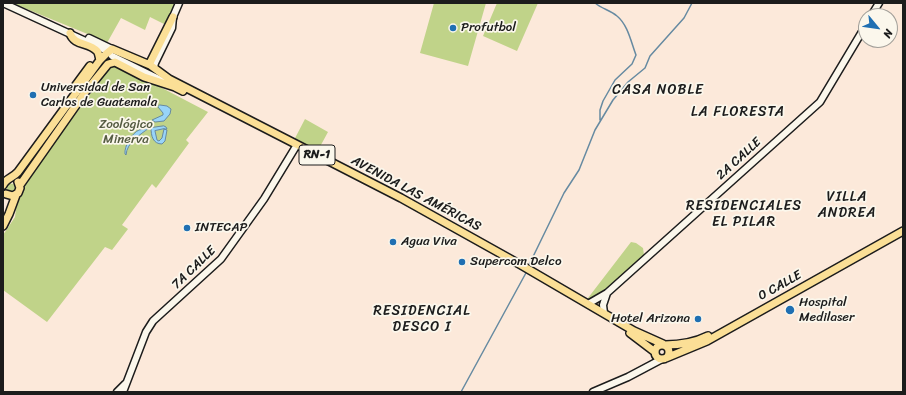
<!DOCTYPE html>
<meta charset="utf-8">
<style>
body{margin:0}
#map{position:relative;width:906px;height:395px;overflow:hidden;background:#fce9da;font-family:Sriracha,sans-serif}
canvas{display:block}
.frame{position:absolute;inset:0;border:4px solid #1c1c1c;pointer-events:none}
.north{position:absolute;left:858px;top:8px;width:40px;height:40px;box-sizing:border-box;background:#fbf7ec;border:1px solid #a29f99;border-radius:50%;rotate:119deg;font-size:11px;font-weight:700;line-height:16px;text-align:center;color:#1c1c1c}
.north::after{content:'';display:block;margin:auto;width:14px;height:18px;background:#1f6fb2;clip-path:polygon(50% 0,100% 100%,50% 72%,0 100%)}
</style>
<div id="map">
<canvas width="906" height="395"></canvas>
<div class="frame"></div>
<div class="north">N</div>
</div>
<script>
const ctx = document.querySelector('canvas').getContext('2d');
ctx.lineJoin = 'round';
function paint(path, color) { ctx.fillStyle = color; ctx.fill(path, 'evenodd'); }
function trace(path, color, width, dash) { ctx.strokeStyle = color; ctx.lineWidth = width; ctx.lineCap = dash ? 'butt' : 'round'; ctx.setLineDash(dash || []); ctx.stroke(path); }
function write(font, color, halo, rows, align = 'center') {
  ctx.font = font + ' Sriracha,sans-serif'; ctx.lineWidth = 3.5; ctx.setLineDash([]); ctx.textBaseline = 'middle'; ctx.strokeStyle = halo; ctx.fillStyle = color; for (const [text, x, y, turn = 0] of rows) {
    ctx.save(); ctx.translate(x, y); ctx.rotate((+turn || 0) * Math.PI / 180); ctx.textAlign = isNaN(turn) ? turn : align; if (halo) ctx.strokeText(text, 0, 0); ctx.fillText(text, 0, 0); ctx.restore();
  }
}
const green = new Path2D(`
 M12,3H176L164,24L150,17L145,30L121,18L107,43V42Z
 M434,3H486L468,66L420,53Z
 M497,3H538L517,51L483,36Z
 M118,65L208,112L186,140L189,143L156,188L152,184L122,225L128,229L112,250L105,247L47,322L3,290V235L15,217L17,201L24,191V183L111,66Z
 M305,119L328,132L316,154L293,142Z
 M6.5 188a4.5 4.5 0 1 1 9 0a4.5 4.5 0 1 1-9 0Z
 M631,242L636,243L643,248L644,255L596,298L589,301L588,298Z`);
const water = new Path2D(`
 M160,105L167,106L171,109L170,114L164,121L155,122L152,120L163,115V113L158,107Z
 M164,126L166,127L167,129H164L167,130L165,141L162,144C153,144 151,136 151,128ZM164,129L162,138L159,141L157,140L155,131Z
 M149,128C140,135 127,142 126,155L125,154C124,146 132,133 139,130C142,129 146,129 149,128Z`);
const stream = new Path2D(`
 M595,3C602,9 610,10 617,16C628,25 631,42 636,55L632,64L615,80L603,101L600,110V120
 M528,267L564,193L579,170L595,130L613,100L628,82L645,68L650,56L684,18L692,3
 M461,392L527,271`);
const secondary = new Path2D(`
 M3,3L105,50
 M871,16L879,3
 M89,38L112,49
 M112,56L163,81
 M154,67L155,63L172,28L173,17L179,3
 M588,304L607,293L820,102L866,25
 M604,313L603,305L607,293
 M117,392L125,384
 M123,392L146,332L153,321L221,259L264,199L295,148
 M593,392L628,377L662,359`);
const primary = new Path2D(`
 M70,33C74,46 89,42 97,51C99,53 99,57 100,60
 M150,63L173,17
 M76,93L74,89L76,85L90,66
 M3,185C6,178 13,178 18,172L100,60L106,54L112,49L150,65L169,79L401,198L521,265L634,331L663,344
 M20,185L86,91L108,64L115,62L144,77L175,87L183,91
 M6,194L13,196L18,193L20,188L18,182
 M3,226L9,214L16,195
 M630,333L655,352
 M655 352a7 7 0 1 1 14 0a7 7 0 1 1-14 0Z
 M665,345C680,345 694,343 708,336
 M666,358L707,341L903,231`);
const markers = [
 [453,28,4,"#1f6fb2"],
 [33,95,4,"#1f6fb2"],
 [187,228,4,"#1f6fb2"],
 [393,242,4,"#1f6fb2"],
 [462,262,4,"#1f6fb2"],
 [790,310,5,"#1f6fb2"],
 [698,319,4,"#1f6fb2"]
];
const shields = [
 [317,155,36]
];
const shieldNames = [
 ["RN-1",317,155]
];
const poiNames = [
 ["Profutbol",461,28],
 ["Universidad de San",41,88],
 ["Carlos de Guatemala",41,103],
 ["INTECAP",195,228],
 ["Agua Viva",401,242],
 ["Supercom Delco",470,262],
 ["Hospital",799,303],
 ["Medilaser",799,318],
 ["Hotel Arizona",690,319,"right"]
];
const parkNames = [
 ["Zoológico",126,125],
 ["Minerva",126,140]
];
const streetNames = [
 ["2A CALLE",739,159,-42],
 ["AVENIDA LAS AMÉRICAS",416,194,28],
 ["7A CALLE",194,268,-44],
 ["0 CALLE",780,286,-29]
];
const neighbourhoodNames = [
 ["CASA NOBLE",658,90],
 ["LA FLORESTA",738,112],
 ["VILLA",847,197],
 ["ANDREA",847,213],
 ["RESIDENCIALES",744,206],
 ["EL PILAR",744,222],
 ["RESIDENCIAL",422,311],
 ["DESCO I",422,327]
];
paint(green, '#c0d389');
paint(water, '#98d4f9');
trace(water, '#668aa1', 1);
trace(stream, '#668aa1', 1.5);
trace(secondary, '#1c1c1c', 9);
trace(primary, '#1c1c1c', 10);
trace(secondary, '#fbf7ec', 6);
trace(primary, '#fbdf96', 7);
for (const [x, y, r, color] of markers) { const dot = new Path2D(); dot.arc(x, y, r, 0, 2 * Math.PI); ctx.fillStyle = color; ctx.fill(dot); trace(dot, '#fbf7ec', 1.5); }
for (const [x, y, w] of shields) { const box = new Path2D(); box.roundRect(x - w / 2, y - 10, w, 20, 3); ctx.fillStyle = '#fbf7ec'; ctx.fill(box); trace(box, '#1c1c1c', 1); }
write('bold 12px', '#1c1c1c', null, shieldNames);
write('13px', '#1c1c1c', '#fbf7ec', poiNames, 'left');
write('13px', '#555c42', '#fbf7ec', parkNames);
write('13px', '#1c1c1c', '#fbf7ec', streetNames);
ctx.letterSpacing = '1px';
write('14px', '#1c1c1c', '#fbf7ec', neighbourhoodNames);
ctx.letterSpacing = '0px';
</script>
